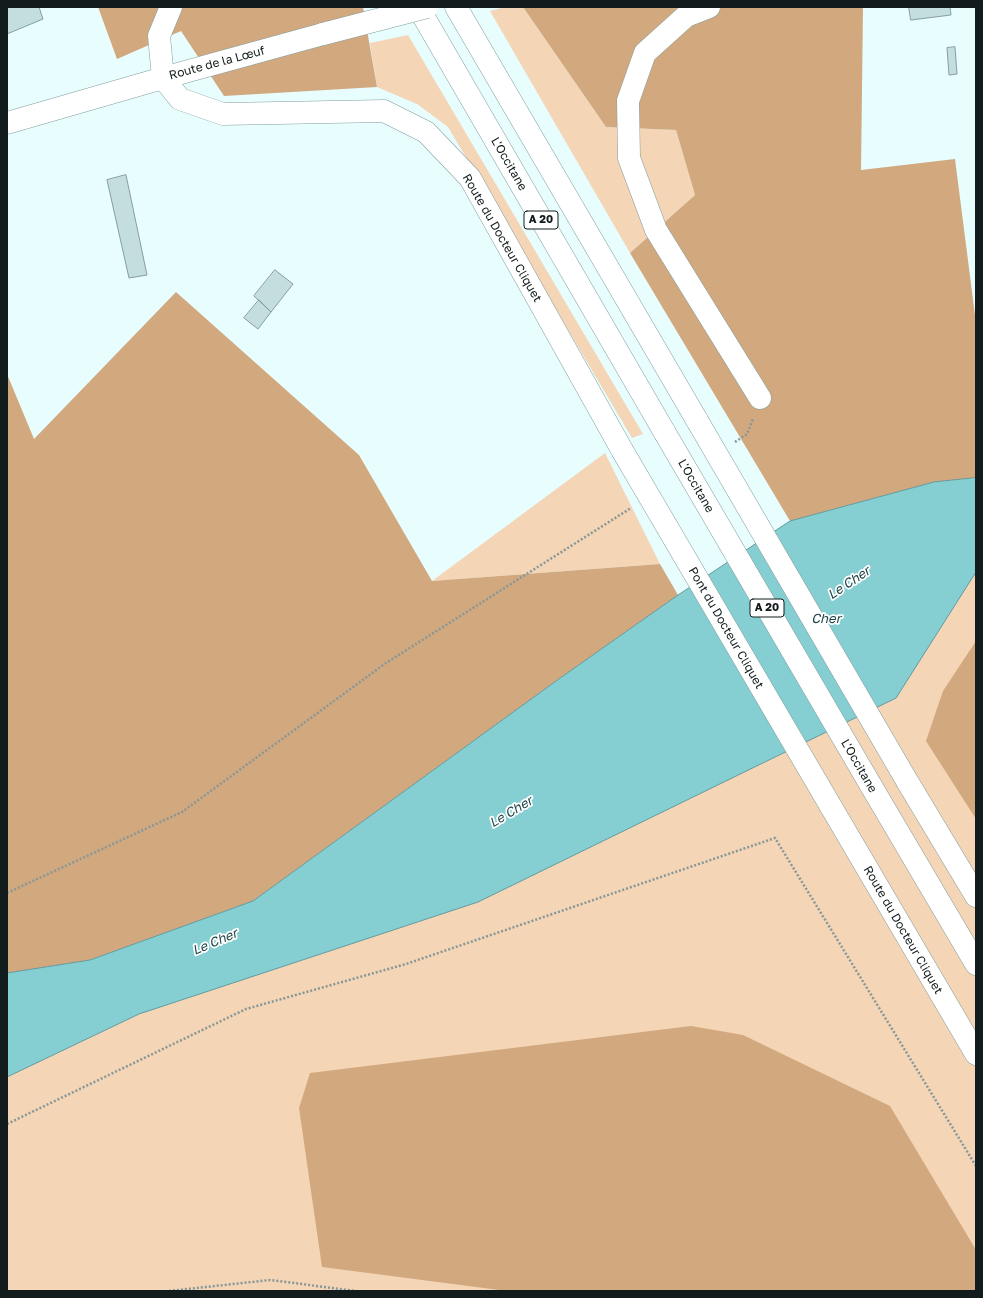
<!DOCTYPE html>
<meta charset="utf-8">
<style>
body{margin:0}
#map{position:relative;width:983px;height:1298px;overflow:hidden;background:#e7fdfe;font-family:"Golos Text",sans-serif}
canvas{display:block}
.frame{position:absolute;inset:0;border:8px solid #131c1d;pointer-events:none}
</style>
<div id="map">
<canvas width="983" height="1298"></canvas>
<div class="frame"></div>
</div>
<script>
const ctx = document.querySelector('canvas').getContext('2d');
ctx.lineJoin = 'round';
function paint(path, color) { ctx.fillStyle = color; ctx.fill(path, 'evenodd'); }
function trace(path, color, width, dash) { ctx.strokeStyle = color; ctx.lineWidth = width; ctx.lineCap = dash ? 'butt' : 'round'; ctx.setLineDash(dash || []); ctx.stroke(path); }
function write(font, color, halo, rows, align = 'center') {
  ctx.font = font + ' "Golos Text",sans-serif'; ctx.lineWidth = 3.5; ctx.setLineDash([]); ctx.textBaseline = 'middle'; ctx.strokeStyle = halo; ctx.fillStyle = color; for (const [text, x, y, turn = 0] of rows) {
    ctx.save(); ctx.translate(x, y); ctx.rotate((+turn || 0) * Math.PI / 180); ctx.textAlign = isNaN(turn) ? turn : align; if (halo) ctx.strokeText(text, 0, 0); ctx.fillText(text, 0, 0); ctx.restore();
  }
}
const green = new Path2D(`
 M505,7H523L606,127L676,130L695,195L630,253L490,11Z
 M408,35L643,434L632,438L448,127L417,104L377,87L370,43Z
 M605,453L660,564L432,581Z
 M976,572V1291H7V1077L139,1014L478,902L895,698Z`);
const forest = new Path2D(`
 M98,7H363L377,87L224,96L181,31L117,59Z
 M523,7H863L861,170L955,159L976,323V478L934,482L790,521L630,253L695,195L676,130L606,127Z
 M176,292L359,455L432,581L660,564L678,595L556,681L253,901L90,960L7,973V374L34,439Z
 M976,641V819L926,741L943,691Z
 M691,1026L743,1035L890,1106L976,1250V1291H507L322,1267L299,1108L310,1073Z`);
const water = new Path2D(`
 M976,478V572L896,698L478,902L139,1014L7,1077V973L90,960L253,901L556,681L678,595L790,521L934,482Z`);
const building = new Path2D(`
 M7,7H39L43,19L7,34Z
 M909,7H950L951,15L911,20Z
 M955,47L957,74L949,75L947,48Z
 M126,175L147,275L129,278L107,180Z
 M275,270L293,284L271,312L254,296Z
 M259,300L271,312L258,329L244,318Z`);
const path = new Path2D(`
 M735,442L747,434L753,419
 M7,893L182,812L386,663L631,508
 M7,1124L246,1009L406,964L775,838L976,1166
 M169,1291L270,1280L356,1291`);
const street = new Path2D(`
 M709,7L686,16L645,53L628,101L629,158L656,230L760,398
 M163,78L180,99L223,114L384,111L426,132L470,178L622,450
 M163,78L159,36L171,7
 M7,123L163,78L323,34
 M830,805L976,1054`);
const highway = new Path2D(`
 M418,7L665,433
 M456,7L698,422
 M907,781L976,896
 M870,784L976,964`);
const streetBridge = new Path2D(`
 M323,34L427,7
 M622,450L830,805`);
const highwayBridge = new Path2D(`
 M698,422L907,781
 M665,433L870,784`);
const shields = [
 [541,220,34],
 [767,608,34]
];
const shieldNames = [
 ["A 20",541,220],
 ["A 20",767,608]
];
const streetNames = [
 ["Route de la Lœuf",217,63,-15],
 ["L'Occitane",509,164,60],
 ["Route du Docteur Cliquet",502,238,60],
 ["L'Occitane",696,486,60],
 ["Pont du Docteur Cliquet",726,628,60],
 ["L'Occitane",859,766,60],
 ["Route du Docteur Cliquet",903,930,60]
];
const waterNames = [
 ["Le Cher",849,583,-34],
 ["Cher",826,619],
 ["Le Cher",511,812,-31],
 ["Le Cher",215,942,-23]
];
paint(green, '#f4d5b6');
paint(forest, '#d2a87e');
paint(water, '#85cfd3');
trace(water, '#63999c', 1);
paint(building, '#c4dedf');
trace(building, '#849e9f', 1);
trace(street, '#849d9e', 23);
trace(highway, '#849d9e', 23);
trace(path, '#879798', 2.5, [2, 2]);
trace(street, '#fff', 22);
trace(highway, '#fff', 22);
trace(streetBridge, '#849d9e', 23, []);
trace(highwayBridge, '#849d9e', 23, []);
trace(streetBridge, '#fff', 22);
trace(highwayBridge, '#fff', 22);
for (const [x, y, w] of shields) { const box = new Path2D(); box.roundRect(x - w / 2, y - 9, w, 18, 3); ctx.fillStyle = '#fff'; ctx.fill(box); trace(box, '#131c1d', 1); }
write('bold 11px', '#131c1d', null, shieldNames);
write('12px', '#131c1d', '#fff', streetNames);
write('italic 13px', '#1e4345', '#fff', waterNames);
</script>
